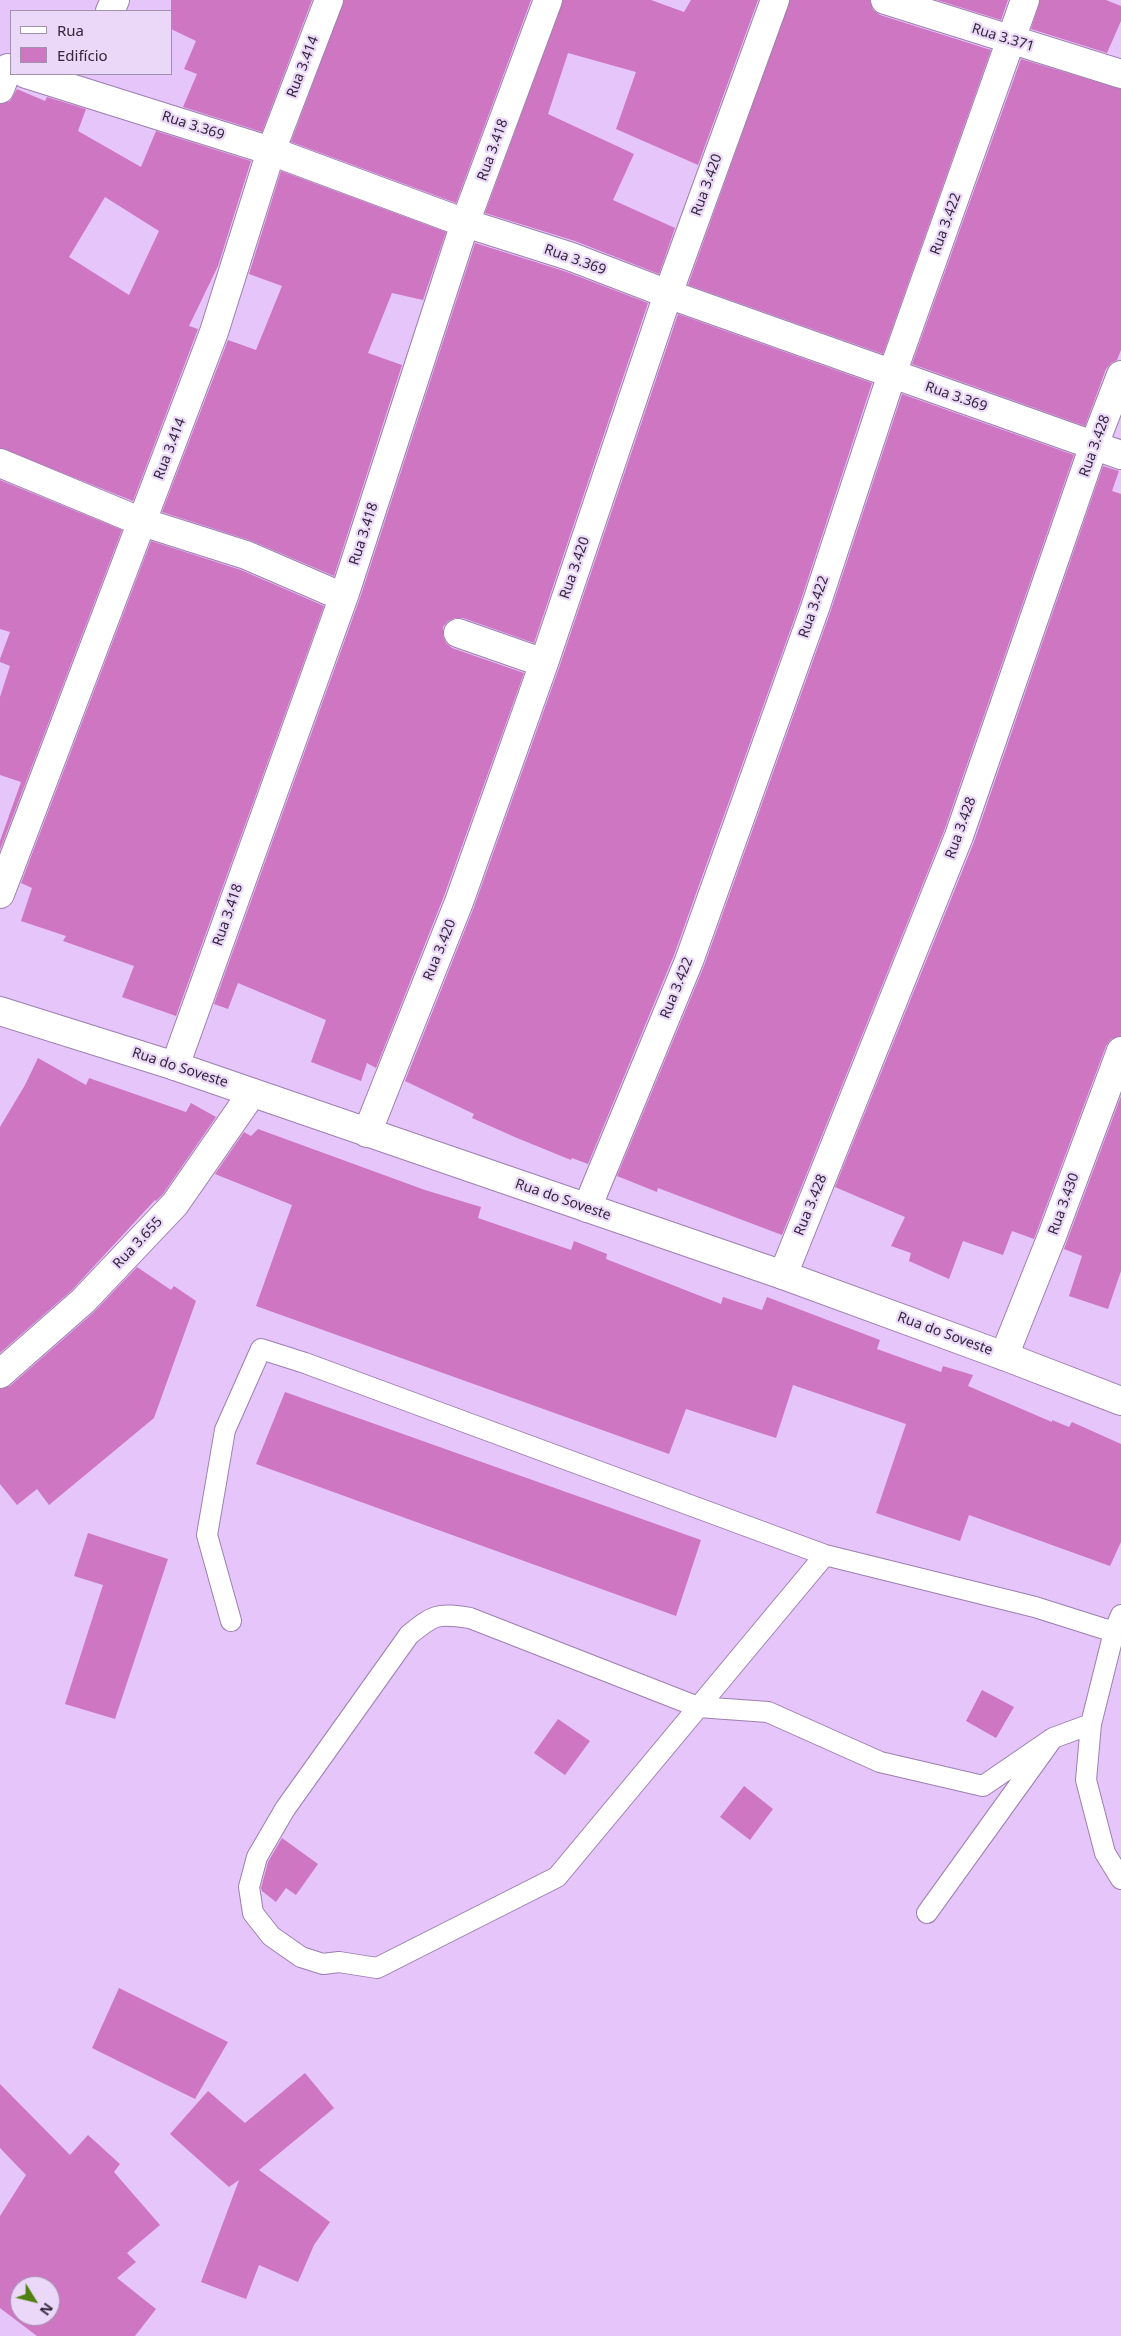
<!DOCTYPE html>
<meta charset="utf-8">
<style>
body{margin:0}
#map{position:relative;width:1121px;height:2336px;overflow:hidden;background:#e5c5fa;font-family:"Noto Sans",sans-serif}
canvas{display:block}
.legend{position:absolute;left:10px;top:10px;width:162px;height:65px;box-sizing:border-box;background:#ebd8f8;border:1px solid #a191ac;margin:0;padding:6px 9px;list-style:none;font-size:15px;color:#33263a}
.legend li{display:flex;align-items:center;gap:10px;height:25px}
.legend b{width:25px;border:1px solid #a191ac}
.north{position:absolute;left:10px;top:2276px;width:50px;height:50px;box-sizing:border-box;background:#ebd8f8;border:1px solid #a191ac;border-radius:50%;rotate:126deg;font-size:14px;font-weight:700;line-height:20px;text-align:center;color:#33263a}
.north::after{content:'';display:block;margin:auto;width:18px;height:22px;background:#4f8011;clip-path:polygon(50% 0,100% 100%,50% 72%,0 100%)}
</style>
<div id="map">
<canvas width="1121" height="2336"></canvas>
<ul class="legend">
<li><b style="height:6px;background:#fff"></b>Rua</li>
<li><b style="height:14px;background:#cf76c3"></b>Edifício</li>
</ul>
<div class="north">N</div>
</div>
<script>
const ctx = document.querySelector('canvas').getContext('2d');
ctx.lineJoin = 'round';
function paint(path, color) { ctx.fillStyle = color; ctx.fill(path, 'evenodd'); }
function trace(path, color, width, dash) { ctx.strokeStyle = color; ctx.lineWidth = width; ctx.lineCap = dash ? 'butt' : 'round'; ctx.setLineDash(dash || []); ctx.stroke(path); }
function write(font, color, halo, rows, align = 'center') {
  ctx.font = font + ' "Noto Sans",sans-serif'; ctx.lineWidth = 4.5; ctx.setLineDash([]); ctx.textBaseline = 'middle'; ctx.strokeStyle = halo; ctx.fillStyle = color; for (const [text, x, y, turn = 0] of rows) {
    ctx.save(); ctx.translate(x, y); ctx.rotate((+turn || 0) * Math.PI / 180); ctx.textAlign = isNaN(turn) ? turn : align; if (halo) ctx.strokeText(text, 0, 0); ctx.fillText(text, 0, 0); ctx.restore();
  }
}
const building = new Path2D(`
 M171,0H312L262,132L183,107L197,74L184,69L196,41L171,29Z
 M344,0H531L456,203L291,142Z
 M563,0H651L684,12L691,0H758L698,165L616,129L636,72L568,53L548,114L634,154L613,200L675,228L659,274L575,241L485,213Z
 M790,0H870L873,10L880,15L991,50L883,354L688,285Z
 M937,0H1008L1001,20Z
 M1040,0H1106L1121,6V21L1107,53L1031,29Z
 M1021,59L1121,89V350L1117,360L1111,363L1106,369L1085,426L912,364Z
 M17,89L45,101L47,97L86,109L78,131L141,167L156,131L251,161L218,266L189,326L198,329L133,501L0,448V104L10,101ZM105,197L159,231L129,295L69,257Z
 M281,171L446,232L423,300L392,293L368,353L402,365L334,576L252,541L162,512L228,340L256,350L282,286L249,274Z
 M475,243L564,271L648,303L534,643L463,618H455L448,621L443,627V636L446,643L452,648L524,673L444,896L376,1068L367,1063L361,1081L311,1062L326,1020L238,983L228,1009L214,1004L360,598Z
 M678,314L872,383L800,603L674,955L588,1164L572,1158L571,1160L517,1138L472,1118L474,1114L405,1081L474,907L559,668Z
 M902,394L1074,455L944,831L782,1235L658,1188L657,1192L617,1176L704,966L830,613Z
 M1103,466L1119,471L1112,491L1121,494V1036L1111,1039L1106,1046L1034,1239L1012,1231L1003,1255L963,1241L949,1279L909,1261L911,1253L891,1246L905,1217L835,1187L974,842Z
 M0,480L122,530L0,850V841L21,782L0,775V697L10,666L0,662V659L10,632L0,629Z
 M151,541L241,570L324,606L176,1016L122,997L134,966L63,941L66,936L21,921L32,888L21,883Z
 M38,1058L86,1085L89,1078L186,1112L191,1103L216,1117L163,1194L156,1201L155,1200L72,1290L0,1353V1127L25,1085Z
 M1121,1096V1271L1108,1309L1069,1296L1082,1256L1064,1249Z
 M258,1129L425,1190L481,1207L478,1218L571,1250L574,1241L607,1254L606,1259L721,1304L723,1297L762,1310L767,1297L880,1340L877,1349L941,1372L943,1366L973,1375L968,1386L1052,1422V1420L1069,1427L1072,1422L1121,1444V1542L1110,1566L969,1515L960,1541L876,1513L906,1424L793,1385L776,1438L686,1409L669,1454L256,1306L292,1205L215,1174L244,1132L251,1136Z
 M137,1267L171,1290L174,1286L196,1301L154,1418L49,1505L37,1489L17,1505L0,1484V1389L10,1386L93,1313Z
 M285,1392L701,1540L676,1616L256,1464Z
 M88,1533L168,1559L115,1719L65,1704L103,1585L74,1576Z
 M982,1690L1014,1707L996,1738L966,1721Z
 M558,1719L590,1741L565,1775L534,1753Z
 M744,1786L773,1809L750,1840L720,1817Z
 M282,1838L318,1864L296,1895L286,1888L276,1902L262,1891L261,1888L268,1862Z
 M119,1988L228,2042L195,2099L92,2048Z
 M305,2073L334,2108L259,2170L330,2222L314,2245L298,2282L259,2265L246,2299L201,2282L239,2180L229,2187L170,2134L208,2091L245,2123Z
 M0,2084L70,2155L88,2135L120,2164L114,2172L160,2225L127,2253L136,2262L117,2278L156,2309L135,2336H37L0,2308V2216L26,2175L0,2148ZM20,2286H50V2316H20Z`);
const service = new Path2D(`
 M825,1555L557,1877L377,1968L339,1962L323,1964L301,1957L271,1936L253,1913L249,1887L257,1857L285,1809L409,1635C434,1614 438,1613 470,1618L698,1707L768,1712L880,1762L983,1786L1053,1738
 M231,1621L207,1535L225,1430L261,1349L305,1363L825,1555L1035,1607L1114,1632L1121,1615
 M1114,1632L1091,1724L1086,1780L1105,1853L1121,1879
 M927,1913L1053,1738L1091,1724`);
const minor = new Path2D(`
 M885,0L1121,74
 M110,11L115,0
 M26,74L271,151L465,223L569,256L668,294L1121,455
 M0,89L8,68
 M0,463L142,522L246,555L343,597
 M458,633L544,663
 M0,894L214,332L271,151L329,0
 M175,1066L345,593L465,223L548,0
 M367,1133L459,902L544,663L668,294L775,0
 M587,1208L689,961L815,608L892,374L1025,0
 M783,1275L959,836L1094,445L1121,375
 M1004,1356L1052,1236L1121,1051
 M0,1374L83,1301L175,1204L252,1093`);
const tertiary = new Path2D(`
 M0,1011L175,1066L783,1275L1004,1356L1121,1401`);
const streetNames = [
 ["Rua 3.371",1003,38,17],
 ["Rua 3.414",303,67,-69],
 ["Rua 3.369",193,126,18],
 ["Rua 3.418",493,150,-70],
 ["Rua 3.420",707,185,-70],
 ["Rua 3.422",946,224,-70],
 ["Rua 3.369",575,260,20],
 ["Rua 3.369",956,397,19],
 ["Rua 3.428",1095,446,-70],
 ["Rua 3.414",170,449,-69],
 ["Rua 3.418",364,534,-72],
 ["Rua 3.420",575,568,-71],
 ["Rua 3.422",814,607,-71],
 ["Rua 3.428",961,828,-70],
 ["Rua 3.418",228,915,-71],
 ["Rua 3.420",440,950,-68],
 ["Rua 3.422",677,988,-68],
 ["Rua do Soveste",180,1068,18],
 ["Rua do Soveste",563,1200,19],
 ["Rua 3.430",1064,1204,-70],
 ["Rua 3.428",811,1205,-68],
 ["Rua 3.655",138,1243,-47],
 ["Rua do Soveste",945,1334,20]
];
paint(building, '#cf76c3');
trace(service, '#9d7fb0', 22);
trace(minor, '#9d7fb0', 30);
trace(tertiary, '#9d7fb0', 30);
trace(service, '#fff', 20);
trace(minor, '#fff', 28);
trace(tertiary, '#fff', 28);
write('14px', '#33263a', '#ebd8f8', streetNames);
</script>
